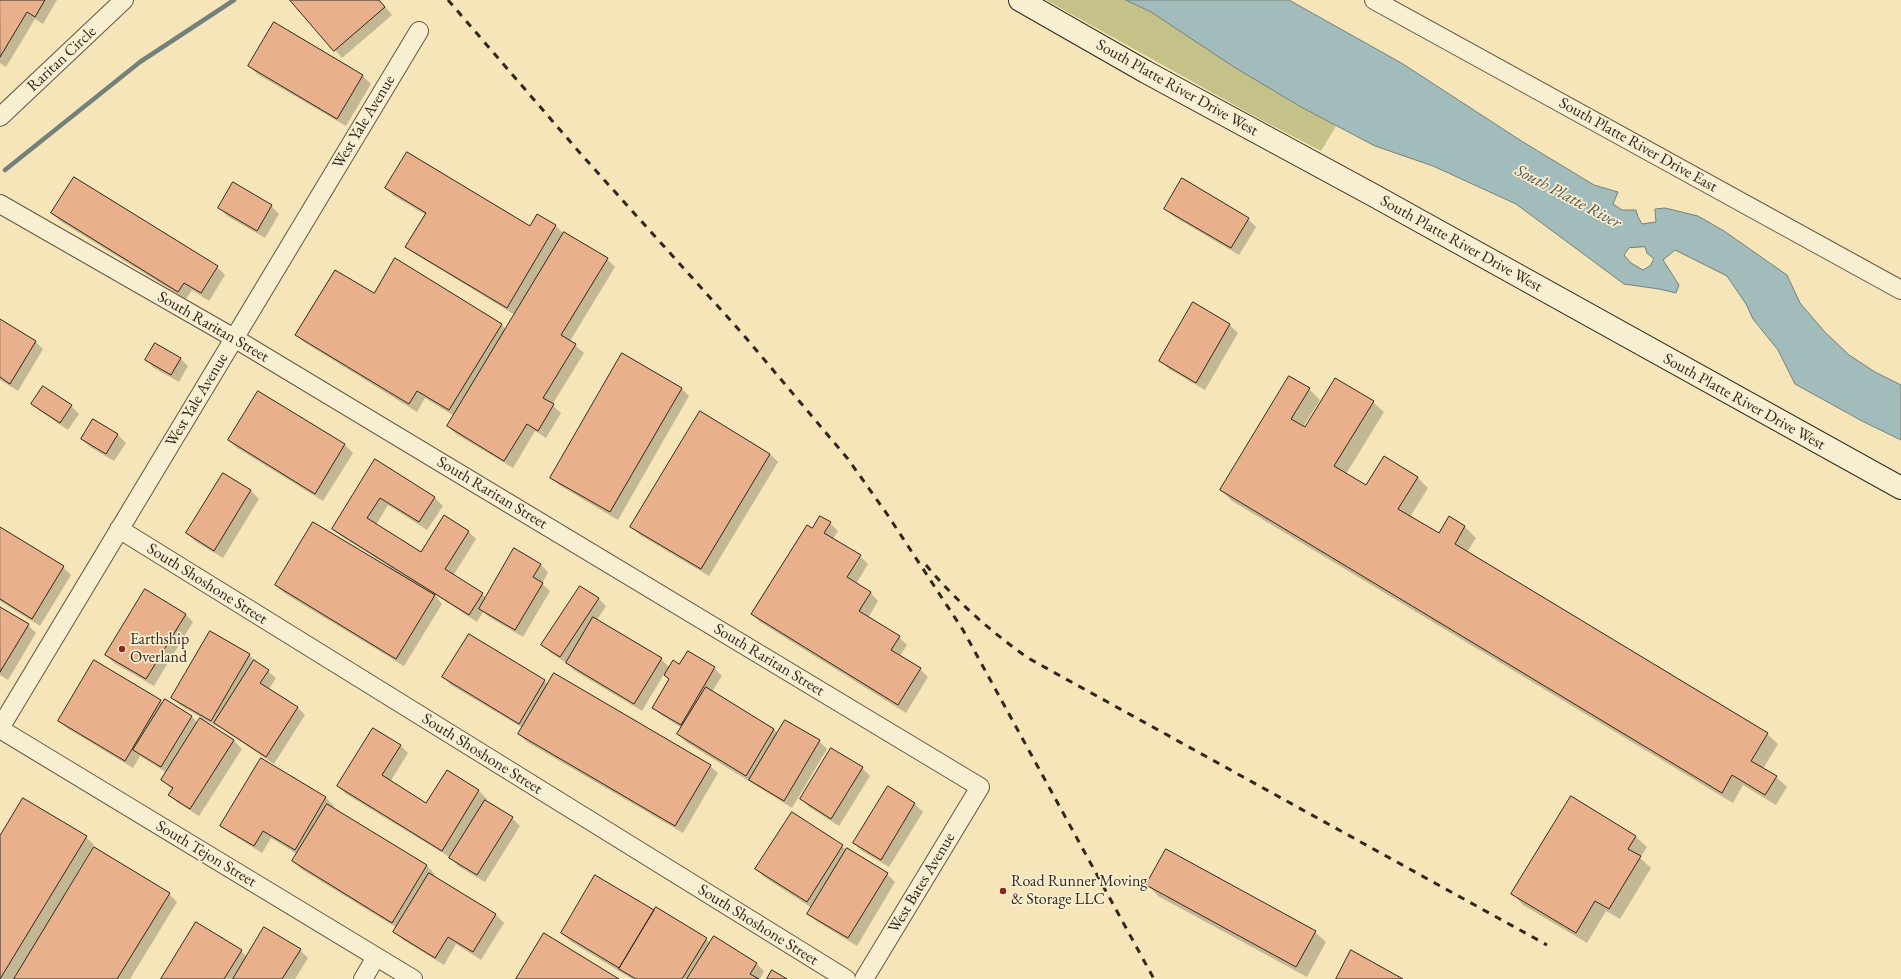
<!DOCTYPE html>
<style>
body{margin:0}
canvas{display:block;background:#f5e5b8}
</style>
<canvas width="1901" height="979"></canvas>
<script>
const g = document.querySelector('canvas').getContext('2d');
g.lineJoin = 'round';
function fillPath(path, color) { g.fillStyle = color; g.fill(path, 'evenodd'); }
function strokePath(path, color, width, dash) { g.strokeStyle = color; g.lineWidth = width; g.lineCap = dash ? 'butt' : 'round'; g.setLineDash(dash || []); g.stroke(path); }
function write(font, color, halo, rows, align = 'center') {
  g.font = font + ' "EB Garamond",serif'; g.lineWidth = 3.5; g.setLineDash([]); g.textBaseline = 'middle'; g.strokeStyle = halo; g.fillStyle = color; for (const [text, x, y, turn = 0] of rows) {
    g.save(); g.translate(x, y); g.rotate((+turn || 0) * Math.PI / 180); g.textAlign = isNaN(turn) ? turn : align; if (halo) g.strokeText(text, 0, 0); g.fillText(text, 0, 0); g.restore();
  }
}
fillPath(new Path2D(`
 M1046,0H1126L1151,12L1234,67L1301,107L1336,126L1321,151L1256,117Z`), '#c4c289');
const water = new Path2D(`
 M1126,0H1289L1403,64L1523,142L1594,185L1618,192L1613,204L1622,210H1636L1638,217L1642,224L1656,222L1655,209L1665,208L1698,216L1724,231L1787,275L1800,303L1824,331L1849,355L1875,372L1901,385V440L1862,421L1795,384L1778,350L1753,319L1746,304L1727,276L1675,250L1663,260L1679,285L1676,293L1659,289L1624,284L1516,204L1433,166L1375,146L1301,107L1234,67L1151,12ZM1645,247L1647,253L1654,259L1650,266L1643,270L1631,263L1624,255L1629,248Z`);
fillPath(water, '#a1bcba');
strokePath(water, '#75807b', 1);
fillPath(new Path2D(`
 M0,0H57L43,24L35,19L6,67L0,63Z
 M291,0H379L392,15L342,58Z
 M274,23L363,76L371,84L346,126L257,74L249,66Z
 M386,188L530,227L537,215L556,226L564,234L607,259L615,267L570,341L584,353L552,405L561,413L546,438L535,431L513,468L456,434L448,426L454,416L425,398L417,412L304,342L296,334L374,295L501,324L506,329L515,315L415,254L407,246L426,215L394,196Z
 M271,206L279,214L265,238L227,216L219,208Z
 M1165,208L1248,219L1256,227L1239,255L1173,216Z
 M52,213L217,267L225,275L209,301L192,290L186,299L60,221Z
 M1194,304L1230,325L1238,333L1205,390L1169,369L1161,361Z
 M0,320L35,341L43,349L18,391L0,380Z
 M180,358L188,366L179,382L154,368L146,360Z
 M681,388L689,396L618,520L559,485L551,477Z
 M1309,389L1320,400L1303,427L1306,429L1373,402L1384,412L1346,474L1367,487L1417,477L1428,488L1410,517L1439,534L1449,518L1465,527L1476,538L1467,552L1767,734L1778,744L1763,769L1776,777L1787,787L1776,805L1743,785L1733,803L1232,501L1221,490Z
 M258,392L345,445L353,453L323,501L237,448L229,440Z
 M32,404L71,406L79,414L68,430L40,411Z
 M93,420L118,435L126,443L114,461L90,447L82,439Z
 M770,454L778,462L709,576L640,535L632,527Z
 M376,461L435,498L443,506L427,530L388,505L376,525L421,553L468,531L476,539L453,576L487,598L540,564L548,572L542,584L550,591L523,637L489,617L483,612L477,622L434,594L442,604L404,666L284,593L276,585L389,569L390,567L341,536L333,529Z
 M223,474L251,491L259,499L223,558L195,541L187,533Z
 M830,523L838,531L833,539L860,556L868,564L856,584L871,593L878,601L868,618L899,637L907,645L900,656L920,669L928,677L906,713L760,622L752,614L813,529Z
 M0,528L63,567L71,575L40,626L0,601Z
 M598,598L606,606L597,620L661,659L670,668L680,666L714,668L722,676L712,692L774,729L778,734L819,741L827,749L792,808L686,742L678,734L682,728L661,715L653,707L670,680L664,674L642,711L575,671L568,664L551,653L543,645Z
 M0,608L28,625L36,633L8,680L0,675Z
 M185,614L193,622L154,686L114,663L106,655Z
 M469,635L548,684L710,766L718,773L683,833L527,742L519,734L523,728L451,685L443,677Z
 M249,655L276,678L269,689L297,707L305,715L274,764L219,727L203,719L202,720L234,741L242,749L199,816L178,803L170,795L173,790L162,780L167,773L140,756L133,768L67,728L59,721L160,701L191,716L198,723L202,718L180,705L172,697Z
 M400,745L408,753L390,782L427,804L447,771L479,791L487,799L486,801L512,818L520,826L485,882L458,866L451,858L346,794L338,786Z
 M261,759L326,798L334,806L333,808L427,866L435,874L433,877L496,915L504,923L481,960L456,944L444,965L403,940L395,932L397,928L301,869L293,861L297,854L271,838L262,853L230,833L222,825Z
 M862,768L870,776L839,826L809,807L801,799Z
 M888,788L915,804L923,812L889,867L862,851L854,843Z
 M1571,798L1636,837L1647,847L1640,858L1651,868L1620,919L1606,911L1587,943L1523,905L1513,894Z
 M792,813L847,850L887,874L895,882L857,946L816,921L809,913L812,908L764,877L756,869Z
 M86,837L94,845L63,897L169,894L177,902L130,979H0V838Z
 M1148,885L1315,932L1326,942L1307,977L1158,896Z
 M653,910L706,939L710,943L757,964L764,971L760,979H632L570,941L562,933Z
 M300,950L308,958L295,979H162L241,951L247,957Z`), '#0003');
strokePath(new Path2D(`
 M5,170L140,62L234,0`), '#75807b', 4.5);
const building = new Path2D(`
 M0,0H45L35,17L27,12L0,57Z
 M290,0H379L385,7L334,51Z
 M274,22L363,75L337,119L248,66Z
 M407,152L530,226L537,214L556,225L507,308L405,247L426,213L385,188Z
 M74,177L218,266L201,293L184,283L178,292L51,213Z
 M1182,178L1249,218L1231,248L1164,209Z
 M233,182L272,205L257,231L218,208Z
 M564,232L608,258L561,335L576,344L543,398L554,404L538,431L527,424L504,461L447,426Z
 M395,258L502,324L449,410L417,391L409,404L295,335L335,270L374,293Z
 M1193,302L1230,324L1196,383L1159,361Z
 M0,319L36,341L10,384L0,377Z
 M155,343L181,358L171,375L145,360Z
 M622,353L682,388L610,512L550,478Z
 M1289,376L1310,388L1291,419L1305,427L1335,378L1374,401L1334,466L1366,485L1384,456L1418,477L1398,509L1439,533L1449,516L1465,526L1455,544L1768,733L1751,761L1777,776L1765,795L1732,775L1722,793L1220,490Z
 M43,386L72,405L60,423L31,404Z
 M258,391L345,444L315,494L228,440Z
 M700,411L770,454L701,569L630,527Z
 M93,419L118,434L106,454L81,439Z
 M375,459L435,497L419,522L380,498L367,518L421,552L444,515L469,531L445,569L483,593L469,615L332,529Z
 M223,473L251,490L214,551L186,533Z
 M820,516L831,522L824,533L861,555L847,577L871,592L859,611L900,636L891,650L921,668L898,705L751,614L807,525L812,528Z
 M313,522L435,595L396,659L275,585Z
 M0,527L64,566L32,619L0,599Z
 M514,548L541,564L533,577L543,583L515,630L479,609Z
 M580,586L599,598L560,657L541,645Z
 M145,589L186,614L146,679L105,655Z
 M0,607L29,624L0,672Z
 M593,617L662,658L634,704L566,663Z
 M210,631L250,654L211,721L171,698Z
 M469,634L545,680L519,724L442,677Z
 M688,651L715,667L681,725L652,708L669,679L664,675L673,660L679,664Z
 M94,660L161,700L125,761L58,721Z
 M254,660L269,670L260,683L298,707L266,757L214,723Z
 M554,673L711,765L675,826L518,734Z
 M706,687L774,729L746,776L677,734Z
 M165,699L192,716L161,767L133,750Z
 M200,718L234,740L190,809L168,795L173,788L161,780Z
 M785,720L820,740L784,801L749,780Z
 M373,728L401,745L382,775L426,803L447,770L479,790L442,851L337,786Z
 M831,748L863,767L831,819L800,799Z
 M261,758L326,797L295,850L263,831L254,846L220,826Z
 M888,786L915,803L881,860L853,843Z
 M1571,796L1636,836L1628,849L1641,856L1609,909L1595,901L1576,933L1511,894Z
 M23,798L87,836L0,979V836Z
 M485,800L513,817L477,875L449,858Z
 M327,804L427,865L392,923L292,861Z
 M792,812L843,845L807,902L755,869Z
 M94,847L170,893L117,979H14Z
 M847,848L888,873L848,938L807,914Z
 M1166,849L1316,931L1296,967L1146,885Z
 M429,873L496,914L473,952L448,937L435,958L393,932Z
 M595,875L654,910L619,968L561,933Z
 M656,907L707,938L682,979H636L619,969Z
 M196,922L242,950L224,979H161Z
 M264,927L301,949L282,979H233Z
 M544,933L619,979H516Z
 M714,936L757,963L750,974L759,979H687Z
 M1351,950L1403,979H1336Z
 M772,970L787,979H767Z`);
fillPath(building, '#e8b18c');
strokePath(building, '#33261d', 1);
const street = new Path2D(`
 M1374,0L1901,290
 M0,117L124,0
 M0,204L234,338L980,787L864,979
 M119,529L846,979
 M0,728L419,31
 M0,729L413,979
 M363,979L376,957`);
const secondary = new Path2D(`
 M1020,0L1146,72L1373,195L1901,488`);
strokePath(street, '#645644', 20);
strokePath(secondary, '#33261d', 24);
strokePath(street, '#f8eed1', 18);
strokePath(secondary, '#f8eed1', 22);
strokePath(new Path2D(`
 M448,0L580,153L741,332L848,459L887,514L963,630L1154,979
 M926,565C956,601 990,631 1028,658L1547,945`), '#33261d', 3, [7, 7]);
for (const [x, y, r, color] of [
 [122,649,4,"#8f2418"],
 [1003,891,4,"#8f2418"]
]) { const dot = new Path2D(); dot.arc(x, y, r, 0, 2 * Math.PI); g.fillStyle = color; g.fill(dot); strokePath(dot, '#f8eed1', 1.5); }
write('16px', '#33261d', '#f8eed1', [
 ["Raritan Circle",62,59,-43],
 ["South Platte River Drive West",1177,88,29],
 ["West Yale Avenue",364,122,-59],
 ["South Platte River Drive East",1638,145,29],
 ["South Platte River Drive West",1461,244,29],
 ["South Raritan Street",213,327,30],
 ["West Yale Avenue",197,400,-59],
 ["South Platte River Drive West",1744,402,29],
 ["South Raritan Street",492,493,31],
 ["South Shoshone Street",207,584,32],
 ["South Raritan Street",769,660,31],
 ["South Shoshone Street",482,754,32],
 ["South Tejon Street",206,854,31],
 ["West Bates Avenue",922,883,-59],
 ["South Shoshone Street",758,925,32]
]);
write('16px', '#33261d', '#f8eed1', [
 ["Earthship",130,640],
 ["Overland",130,658],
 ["Road Runner Moving",1011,882],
 ["& Storage LLC",1011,900]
], 'left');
write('italic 17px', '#54534c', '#f8eed1', [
 ["South Platte River",1568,197,28]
]);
</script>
